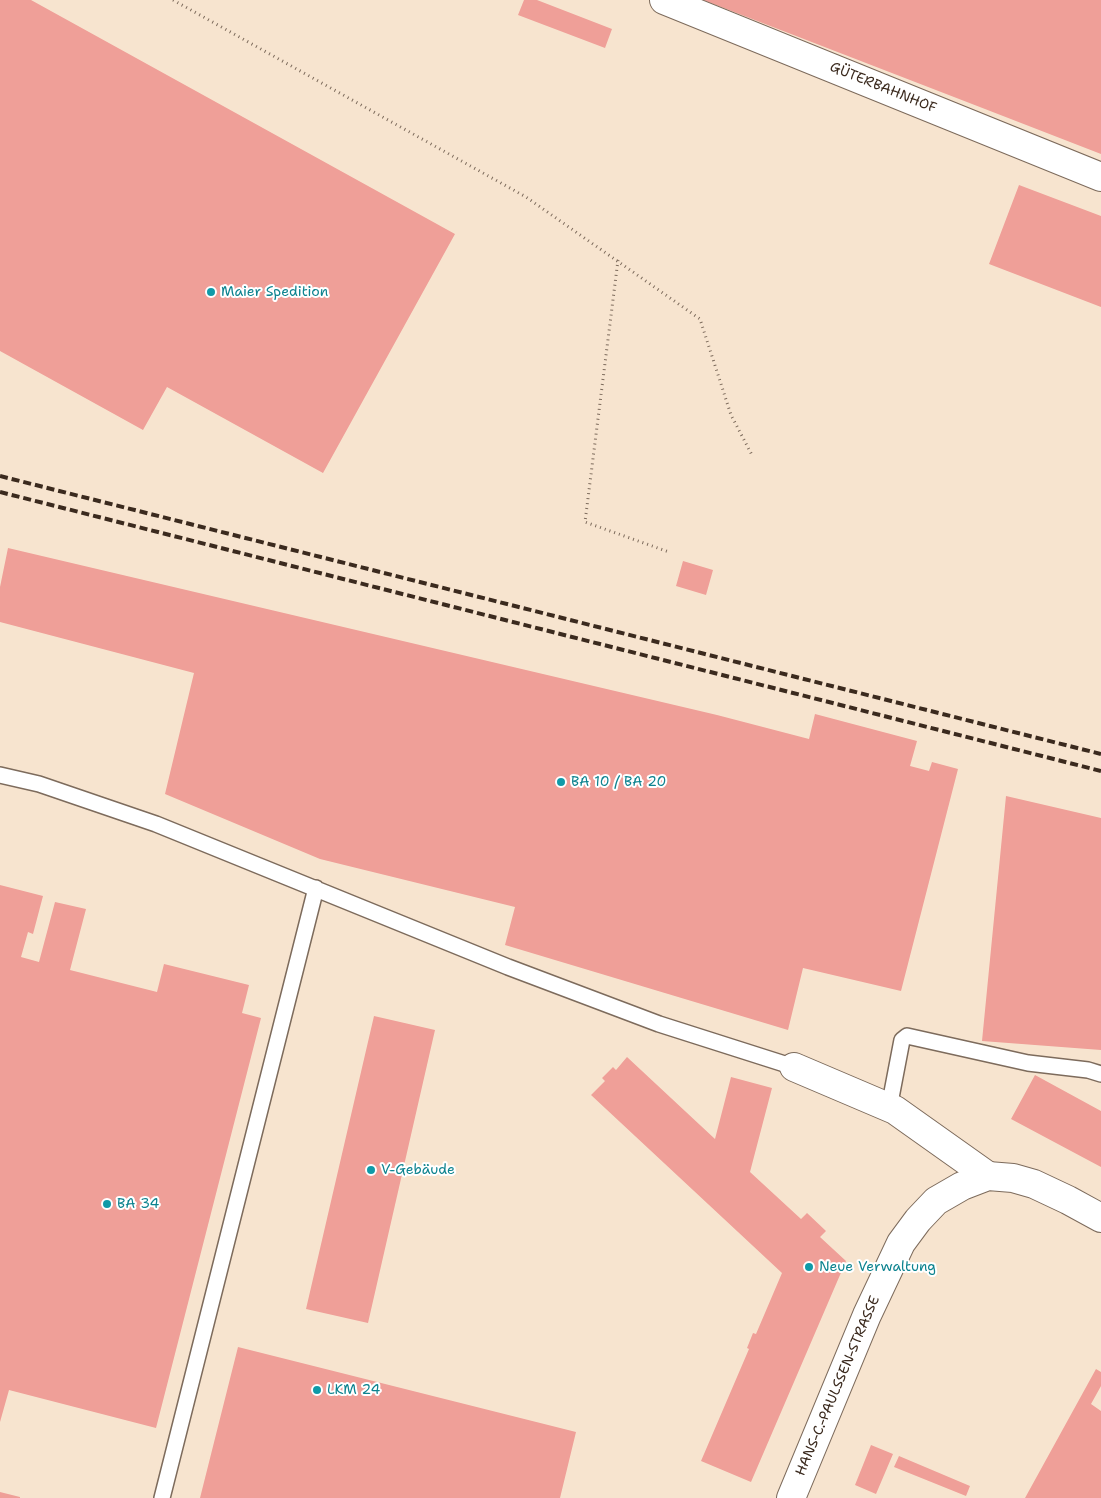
<!DOCTYPE html>
<meta charset="utf-8">
<style>
body{margin:0}
canvas{display:block;background:#f7e4cf}
</style>
<canvas width="1101" height="1498"></canvas>
<script>
const g = document.querySelector('canvas').getContext('2d');
g.lineJoin = 'round';
function fillPath(path, color) { g.fillStyle = color; g.fill(path, 'evenodd'); }
function strokePath(path, color, width, dash) { g.strokeStyle = color; g.lineWidth = width; g.lineCap = dash ? 'butt' : 'round'; g.setLineDash(dash || []); g.stroke(path); }
function write(font, color, halo, rows, align = 'center') {
  g.font = font + ' "Shantell Sans",sans-serif'; g.lineWidth = 4; g.setLineDash([]); g.textBaseline = 'middle'; g.strokeStyle = halo; g.fillStyle = color; for (const [text, x, y, turn = 0] of rows) {
    g.save(); g.translate(x, y); g.rotate((+turn || 0) * Math.PI / 180); g.textAlign = isNaN(turn) ? turn : align; if (halo) g.strokeText(text, 0, 0); g.fillText(text, 0, 0); g.restore();
  }
}
fillPath(new Path2D(`
 M0,0H31L455,234L323,473L167,387L143,430L0,351Z
 M524,0H537L612,29L605,48L518,15Z
 M703,0H1101V154L985,109Z
 M1019,185L1101,216V307L989,264Z
 M8,548L717,715L809,739L815,714L917,741L910,766L929,771L932,762L958,769L901,991L803,968L788,1030L505,945L515,907L320,859L165,794L194,673L0,622V587Z
 M683,561L713,570L706,595L676,586Z
 M1006,796L1101,818V1050L982,1041Z
 M0,885L43,896L33,934L28,932L21,957L39,962L55,902L86,909L70,970L157,992L164,964L249,985L242,1013L261,1018L156,1428L9,1390L0,1422Z
 M374,1016L435,1030L368,1323L306,1309Z
 M627,1057L715,1139L731,1077L772,1088L750,1172L801,1219L807,1213L826,1231L820,1237L846,1261L751,1482L701,1461L749,1349L747,1348L753,1333L756,1334L782,1273L591,1095L605,1081L602,1078L613,1067L616,1070Z
 M1035,1075L1101,1111V1167L1011,1119Z
 M238,1347L576,1432L560,1498H200Z
 M1096,1369L1101,1372V1386L1091,1404L1101,1411V1498H1025Z
 M871,1445L893,1454L876,1494L855,1485Z
 M899,1456L970,1486L966,1496L894,1467Z
 M0,1492L20,1497V1498H0Z`), '#ef9f98');
const service = new Path2D(`
 M0,775L39,784L156,824L508,967L659,1024L794,1067
 M889,1108L902,1040L907,1036L1028,1063L1088,1070L1101,1074
 M162,1498L316,888`);
const minor = new Path2D(`
 M664,0L1101,177
 M794,1067L895,1110L988,1176`);
const tertiary = new Path2D(`
 M791,1498L867,1315L901,1243L918,1220L936,1201L962,1186L988,1176L1013,1178L1034,1184L1068,1200L1101,1218`);
strokePath(service, '#7d6b5c', 18);
strokePath(minor, '#7d6b5c', 30);
strokePath(tertiary, '#7d6b5c', 30);
strokePath(new Path2D(`
 M173,0L526,197L700,319L731,415L753,457
 M618,260L585,522L669,552`), '#7d6b5c', 3, [1, 4]);
strokePath(service, '#fff', 15);
strokePath(minor, '#fff', 28);
strokePath(tertiary, '#fff', 28);
strokePath(new Path2D(`
 M0,476L1101,754
 M0,492L1101,771`), '#3b2a1e', 4, [8, 4]);
for (const [x, y, r, color] of [
 [211,292,5,"#0f9aa8"],
 [561,782,5,"#0f9aa8"],
 [371,1170,5,"#0f9aa8"],
 [107,1204,5,"#0f9aa8"],
 [809,1267,5,"#0f9aa8"],
 [317,1390,5,"#0f9aa8"]
]) { const dot = new Path2D(); dot.arc(x, y, r, 0, 2 * Math.PI); g.fillStyle = color; g.fill(dot); strokePath(dot, '#fff', 2); }
write('14px', '#3b2a1e', '#fff', [
 ["GÜTERBAHNHOF",883,88,22],
 ["HANS-C.-PAULSSEN-STRASSE",838,1386,-67]
]);
write('14px', '#0d838f', '#fff', [
 ["Maier Spedition",221,292],
 ["BA 10 / BA 20",571,782],
 ["V-Gebäude",381,1170],
 ["BA 34",117,1204],
 ["Neue Verwaltung",819,1267],
 ["LKM 24",327,1390]
], 'left');
</script>
